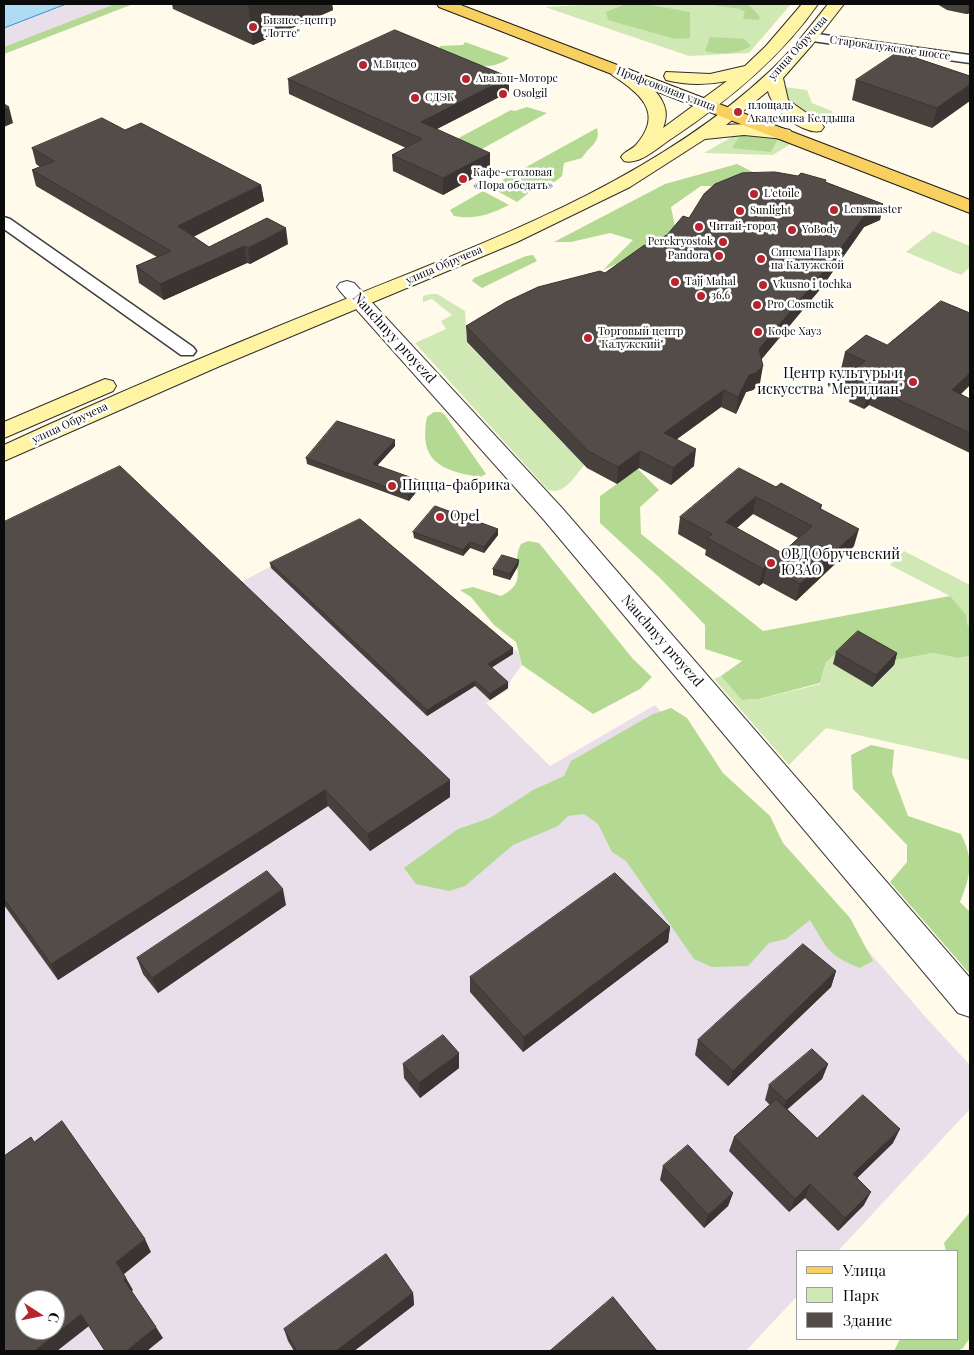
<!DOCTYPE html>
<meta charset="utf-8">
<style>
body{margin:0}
#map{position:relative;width:974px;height:1355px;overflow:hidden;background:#fffae9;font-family:"Playfair Display",serif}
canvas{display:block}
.frame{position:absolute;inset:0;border:5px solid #0b0b0b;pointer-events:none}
.legend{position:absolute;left:796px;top:1250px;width:162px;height:90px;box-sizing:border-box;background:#fff;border:1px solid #9d9d9d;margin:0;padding:6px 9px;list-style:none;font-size:15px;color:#0b0b0b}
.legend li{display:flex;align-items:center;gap:10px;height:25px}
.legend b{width:25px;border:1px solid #9d9d9d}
.north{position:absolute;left:15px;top:1290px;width:50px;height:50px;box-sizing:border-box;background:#fff;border:1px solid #9d9d9d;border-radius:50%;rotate:101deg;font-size:14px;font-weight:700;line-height:20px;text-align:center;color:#0b0b0b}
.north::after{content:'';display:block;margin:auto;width:18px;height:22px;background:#b9252f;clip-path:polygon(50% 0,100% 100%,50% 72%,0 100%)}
</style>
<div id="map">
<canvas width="974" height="1355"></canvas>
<div class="frame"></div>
<ul class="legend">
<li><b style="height:6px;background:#f8d060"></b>Улица</li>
<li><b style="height:14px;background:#d0e8b4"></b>Парк</li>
<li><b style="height:14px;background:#534c48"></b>Здание</li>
</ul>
<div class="north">С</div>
</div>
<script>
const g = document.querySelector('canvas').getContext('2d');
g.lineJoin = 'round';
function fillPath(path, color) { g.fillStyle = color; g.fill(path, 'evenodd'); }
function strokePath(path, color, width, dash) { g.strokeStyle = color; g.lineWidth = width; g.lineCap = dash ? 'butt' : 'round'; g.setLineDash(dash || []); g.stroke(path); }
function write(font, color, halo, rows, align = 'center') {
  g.font = font + ' "Playfair Display",serif'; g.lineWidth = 5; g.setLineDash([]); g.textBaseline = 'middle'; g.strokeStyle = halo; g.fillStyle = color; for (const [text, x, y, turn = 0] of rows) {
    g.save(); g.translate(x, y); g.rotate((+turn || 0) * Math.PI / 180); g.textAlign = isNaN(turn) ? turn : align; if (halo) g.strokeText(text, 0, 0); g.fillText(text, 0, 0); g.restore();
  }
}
fillPath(new Path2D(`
 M4,4H132L4,54Z
 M360,519L518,652L522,665L511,680L508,690L486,703L550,766L655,705L929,1021L970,1065V1109L838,1251H798V1295L746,1351H4V542L232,587ZM25,1300H55V1330H25Z`), '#e9dfea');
fillPath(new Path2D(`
 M601,4H791L749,53L689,56L545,7Z
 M784,87L807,90L812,103L832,111L833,118L827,123L800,111L784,98Z
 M762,133L792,143L773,155L704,153L737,134Z
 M933,231L970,246V267L961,275L906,252Z
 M431,294H437L465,311L467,343L584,465C575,476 564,496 548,490L415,343L446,329L441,321L452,315L432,299L423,302V296Z
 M904,551L970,585V626H967L950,596L890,565Z
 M853,640L896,660L933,653L957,658L970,656V760L826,728L789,765L714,679L721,676L743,700L760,699L820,684L826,662Z`), '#d0e8b4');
fillPath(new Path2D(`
 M115,4H133L4,54V47Z
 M626,4H645L690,12V38L675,39L608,20L606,12Z
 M707,4H748L760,17L758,20L743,19L745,12L740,9Z
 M710,37L744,39L751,46C739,54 719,55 705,51Z
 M465,42L509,58C485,76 462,59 439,49L440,46L463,45Z
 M527,107L547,113L480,150L453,141L511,110L515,111Z
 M597,128C601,143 589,146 582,158L564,163L562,176L556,181L531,191L517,202L490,187Z
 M740,136L777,140L771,152L732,148Z
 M737,164L755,173L758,181L724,186H701L671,207L675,227C654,249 630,258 603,270L633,240L610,233L571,242H554L665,184Z
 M483,191L509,205C490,214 476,220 454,216L450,210Z
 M533,255L537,261L482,288L472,281L474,278L526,256Z
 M434,412H441L445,415L486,474L480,477C441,471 418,461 427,417Z
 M638,469L659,490L640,507L641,534L763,631L950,596L966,615L967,625L970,626V656L957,658L933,653L896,660L853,640L826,662L820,683L759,699L742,700L721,676L742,661L705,649V625L661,579L600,523V496Z
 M528,541L539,543L633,659L652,677L640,689L593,714L522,665L516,642L494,625L471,597L460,590L473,587L501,596C531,581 509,567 521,544Z
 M671,708L687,718L723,773L770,816L783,843L850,918L873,961L860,968C827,955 827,948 810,920L786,939L769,943L748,966L712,967L694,959L626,861L612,852L598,824L584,814L568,816L558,826L513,845L465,886L449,891L416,884L404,868L458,829L490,818L533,790L564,776L571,761L653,714Z
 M871,745L894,750L892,773L908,816L961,834C974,860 971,875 960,902L970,912V974L890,882L907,862V845L853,789L851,755Z
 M970,1212V1338L963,1348L957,1351H894L900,1339H958V1251H946L944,1243Z`), '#b4d993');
const water = new Path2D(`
 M4,4H66L4,28Z`);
fillPath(water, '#afdcf5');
strokePath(water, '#3693cc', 1);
const minor = new Path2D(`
 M810,33L970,55V63L805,40L803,37Z
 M4,217L10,219L193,347L196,351L193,355H181L4,229Z`);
const tertiary = new Path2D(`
 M347,281L354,283L562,508L970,978V1017L958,1013L544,520L340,291L337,287L340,283Z`);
const secondary = new Path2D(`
 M802,4H818C779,60 724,104 668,141C655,150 639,165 624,161L621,157C625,151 631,150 636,145C665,112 639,93 612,75L610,71L612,67C630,63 658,89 664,105C667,113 666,121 663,128L727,81C707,85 686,85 666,80L664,76L666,72L710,74L745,66L766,46Z
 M828,4H844L812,45L783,78L788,100L821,123L824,127L821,131C802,135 772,109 768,91L726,125C747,123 769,125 790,130L793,134L790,138L784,139L744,135L705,139L630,187L517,242L220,366L4,461V445C112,395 221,349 331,305C483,243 648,185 769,72C791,52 810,27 828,4Z
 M105,379L113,381L116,386L113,391L4,438V422Z`);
const primary = new Path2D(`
 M437,4H458L970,200V213L439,7Z`);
strokePath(minor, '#3e3e3e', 3);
strokePath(tertiary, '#3e3e3e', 2);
strokePath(secondary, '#2d2d2d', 2);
strokePath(primary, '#1c1c1c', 2);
fillPath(minor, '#fff');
fillPath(tertiary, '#fff');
fillPath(secondary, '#fff3a4');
fillPath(primary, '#f8d060');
fillPath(new Path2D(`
 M172,4H332L333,10L253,45L173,9Z
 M937,4H970V13L966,14L947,10Z
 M970,76L932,128L852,100L856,80Z
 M288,79L509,92L437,129L490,169L443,195L393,171L392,155L406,148L289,94Z
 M125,130L261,185L264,201L193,237L209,247L288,244L250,264L247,263L164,300L139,283L136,266L157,257L36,186L32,170L40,167L36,164L32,148Z
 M826,182L883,204L880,220L864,227L822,287L761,359L760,383L753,390L746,392L736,414L721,407L677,439L694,466L671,485L639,468L617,484L587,468L467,342L466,326L605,273L667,235L689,218Z
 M970,313V385L961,394L970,399V453L869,405L864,409L849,402L850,397L843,393L846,376L850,373L841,369L845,352L887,345Z
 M395,446L377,466L421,486L409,501L307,464L306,458Z
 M776,487L822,505L821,509L854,546L796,601L763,583L759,586L705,555L706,550L678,534L680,517ZM753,514L798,538L782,553L737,528Z
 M4,522L450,797L370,851L328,806L58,980L4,905Z
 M498,529V535L484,553L470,548L463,556L414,538L413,532Z
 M519,560L518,566L510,580L493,575V569Z
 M270,563L513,648V654L491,667L508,688L490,700L475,686L427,716L271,568Z
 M836,652L897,653L894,665L872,687L833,664Z
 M286,905L158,993L143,974L137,958Z
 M670,927L668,942L523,1052L470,992V977Z
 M836,971L831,987L728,1086L695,1055L698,1040Z
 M403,1064L459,1068L420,1098L404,1078Z
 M828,1064L822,1079L787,1109L817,1138L893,1143L857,1178L864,1205L838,1231L805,1198L789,1212L729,1151L734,1137L770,1105L765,1100L769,1085Z
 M663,1166L733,1193L728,1206L704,1228L660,1180Z
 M413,1293L414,1305L354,1351H294L288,1341L284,1329Z`), '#47413e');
fillPath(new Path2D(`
 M248,4H332L333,10L253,45Z
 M969,4H970V13L966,14Z
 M509,77V92L421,137V122Z
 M970,84V101L932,128L937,108Z
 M9,107L13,123L4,127V109Z
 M490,153V169L443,195V178Z
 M261,185L264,201L181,243L178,226Z
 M883,204L880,220L864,227L822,287L756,366L759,349L868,211Z
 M286,228L288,244L250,264L248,248Z
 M244,246L247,263L164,300L160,284Z
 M763,366L760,383L753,390L746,392L736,414L738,397L749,375Z
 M970,373V385L947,407L952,390Z
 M873,388L869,405L864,409L868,392Z
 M724,390L721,407L662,450L664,433Z
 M395,440V446L373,470V464Z
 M696,449L694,466L671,485L673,468Z
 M640,451L639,468L617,484L618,467Z
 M421,481V486L409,501L408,495Z
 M756,497L753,514L723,539L726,522Z
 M498,529V535L484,553V547Z
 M859,529L854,546L796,601L800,584Z
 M470,542V548L463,556V550Z
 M519,560L518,566L510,580V574Z
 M767,565L763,583L759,586L763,569Z
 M513,648V654L488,670V664Z
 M897,653L894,665L872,687L876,675Z
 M475,681V686L427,716V710Z
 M508,682V688L490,700V694Z
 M450,780V797L370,851L368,834Z
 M325,790L328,806L58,980L51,964Z
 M283,889L286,905L158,993L152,978Z
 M670,927L668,942L523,1052L524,1037Z
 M836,971L831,987L728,1086L733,1071Z
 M459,1053V1068L420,1098L419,1083Z
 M828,1064L822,1079L781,1115L786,1101Z
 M900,1129L893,1143L847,1188L853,1174Z
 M810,1184L805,1198L789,1212L795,1199Z
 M871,1192L864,1205L838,1231L845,1218Z
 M733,1193L728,1206L704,1228L708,1215Z
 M145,1239L151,1252L123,1275L116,1262Z
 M126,1278L133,1290L131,1292L124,1280Z
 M413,1293L414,1305L354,1351H336Z
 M81,1314L89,1326L57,1351H34Z
 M156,1327L163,1338L147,1351H126Z`), '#3a3532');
const building = new Path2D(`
 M395,30L509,77L421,122L490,153L443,178L392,155L422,139L288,79Z
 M898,52L970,76V84L937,108L856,80Z
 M4,104L9,107L4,109Z
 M102,118L125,130L141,123L261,185L178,226L209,247L267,218L286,228L248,248L244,246L160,284L136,266L171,251L32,170L54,161L32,148Z
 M775,172L798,176L801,173L826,180L825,182L883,204L868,211L825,270L759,349L763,366L756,373L749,375L738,397L724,390L664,433L696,449L673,468L640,451L618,467L588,451L466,326L506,302L538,287L600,271L605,273L643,246L667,235L683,216L689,218L704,194L715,184L742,173Z
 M941,301L970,313V373L952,390L970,399V433L873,388L868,392L853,385L857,381L846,376L865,361L845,352L866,335L887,345Z
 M337,421L395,440L373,464L421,481L408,495L306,458Z
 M120,466L450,780L368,834L325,790L51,964L4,899V522Z
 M739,468L776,487L781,483L822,505L819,508L859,529L800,584L767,565L763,569L707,538L712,534L680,517ZM756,497L812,526L782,553L726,522Z
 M435,506L498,529L484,547L470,542L463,550L413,532Z
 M360,519L513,648L488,664L508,682L490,694L475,681L427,710L270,563Z
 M502,555L519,560L510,574L493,569Z
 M858,631L897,653L876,675L836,652Z
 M267,871L283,889L152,978L137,958Z
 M615,873L670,927L524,1037L470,977Z
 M803,944L836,971L733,1071L698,1040Z
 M443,1035L459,1053L419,1083L403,1064Z
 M812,1049L828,1064L786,1101L769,1085Z
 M863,1095L900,1129L853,1174L871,1192L845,1218L810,1184L795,1199L734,1137L776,1099L817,1138Z
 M62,1121L145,1239L116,1262L126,1278L124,1280L156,1327L126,1351H105L81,1314L34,1351H4V1156L31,1137L34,1142ZM25,1300H55V1330H25Z
 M688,1145L733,1193L708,1215L663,1166Z
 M386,1254L413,1293L336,1351H297L284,1329Z
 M613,1297L657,1351H550Z`);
fillPath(building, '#534c48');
strokePath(building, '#3a3532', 1);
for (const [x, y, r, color] of [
 [253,27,5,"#b9252f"],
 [363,65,5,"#b9252f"],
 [466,79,5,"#b9252f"],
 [503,94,5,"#b9252f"],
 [415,98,5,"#b9252f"],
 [738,112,5,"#b9252f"],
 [463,179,5,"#b9252f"],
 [754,194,5,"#b9252f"],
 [834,210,5,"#b9252f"],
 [740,211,5,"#b9252f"],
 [699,227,5,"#b9252f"],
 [792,230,5,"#b9252f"],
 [723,242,5,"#b9252f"],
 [719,256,5,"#b9252f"],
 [761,259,5,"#b9252f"],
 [675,282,5,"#b9252f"],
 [763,285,5,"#b9252f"],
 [701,296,5,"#b9252f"],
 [757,305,5,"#b9252f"],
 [758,332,5,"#b9252f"],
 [588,338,5,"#b9252f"],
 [913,382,5,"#b9252f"],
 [392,486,5,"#b9252f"],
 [440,517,5,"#b9252f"],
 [771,563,5,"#b9252f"]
]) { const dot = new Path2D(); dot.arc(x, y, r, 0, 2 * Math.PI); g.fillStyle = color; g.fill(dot); strokePath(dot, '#fff', 2); }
write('11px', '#0b0b0b', '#fff', [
 ["Бизнес-центр",263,21],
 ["\"Лотте\"",263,34],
 ["М.Видео",373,65],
 ["Авалон-Моторс",476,79],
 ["Osolgil",513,94],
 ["СДЭК",425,98],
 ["площадь",748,106],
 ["Академика Келдыша",748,119],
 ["Кафе-столовая",473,173],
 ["«Пора обедать»",473,186],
 ["L'etoile",764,194],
 ["Lensmaster",844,210],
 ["Sunlight",750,211],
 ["Читай-город",709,227],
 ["YoBody",802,230],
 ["Perekryostok",713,242,"right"],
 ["Синема Парк",771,253],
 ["на Калужской",771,266],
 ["Pandora",709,256,"right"],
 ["Tajj Mahal",685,282],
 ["Vkusno i tochka",773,285],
 ["36.6",711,296],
 ["Pro Cosmetik",767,305],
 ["Торговый центр",598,332],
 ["\"Калужский\"",598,345],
 ["Кофе Хауз",768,332]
], 'left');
write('11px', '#0b0b0b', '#fff', [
 ["улица Обручева",798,48,-48],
 ["Старокалужское шоссе",890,48,8],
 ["Профсоюзная улица",666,89,21],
 ["улица Обручева",444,265,-23],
 ["улица Обручева",70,423,-25]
]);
write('14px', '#0b0b0b', '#fff', [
 ["Nauchnyy proyezd",394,338,48],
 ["Nauchnyy proyezd",662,641,49]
]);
write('14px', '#0b0b0b', '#fff', [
 ["Центр культуры и",903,374,"right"],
 ["искусства \"Меридиан\"",903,390,"right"],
 ["Пицца-фабрика",402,486],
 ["Opel",450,517],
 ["ОВД Обручевский",781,555],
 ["ЮЗАО",781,571]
], 'left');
</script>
